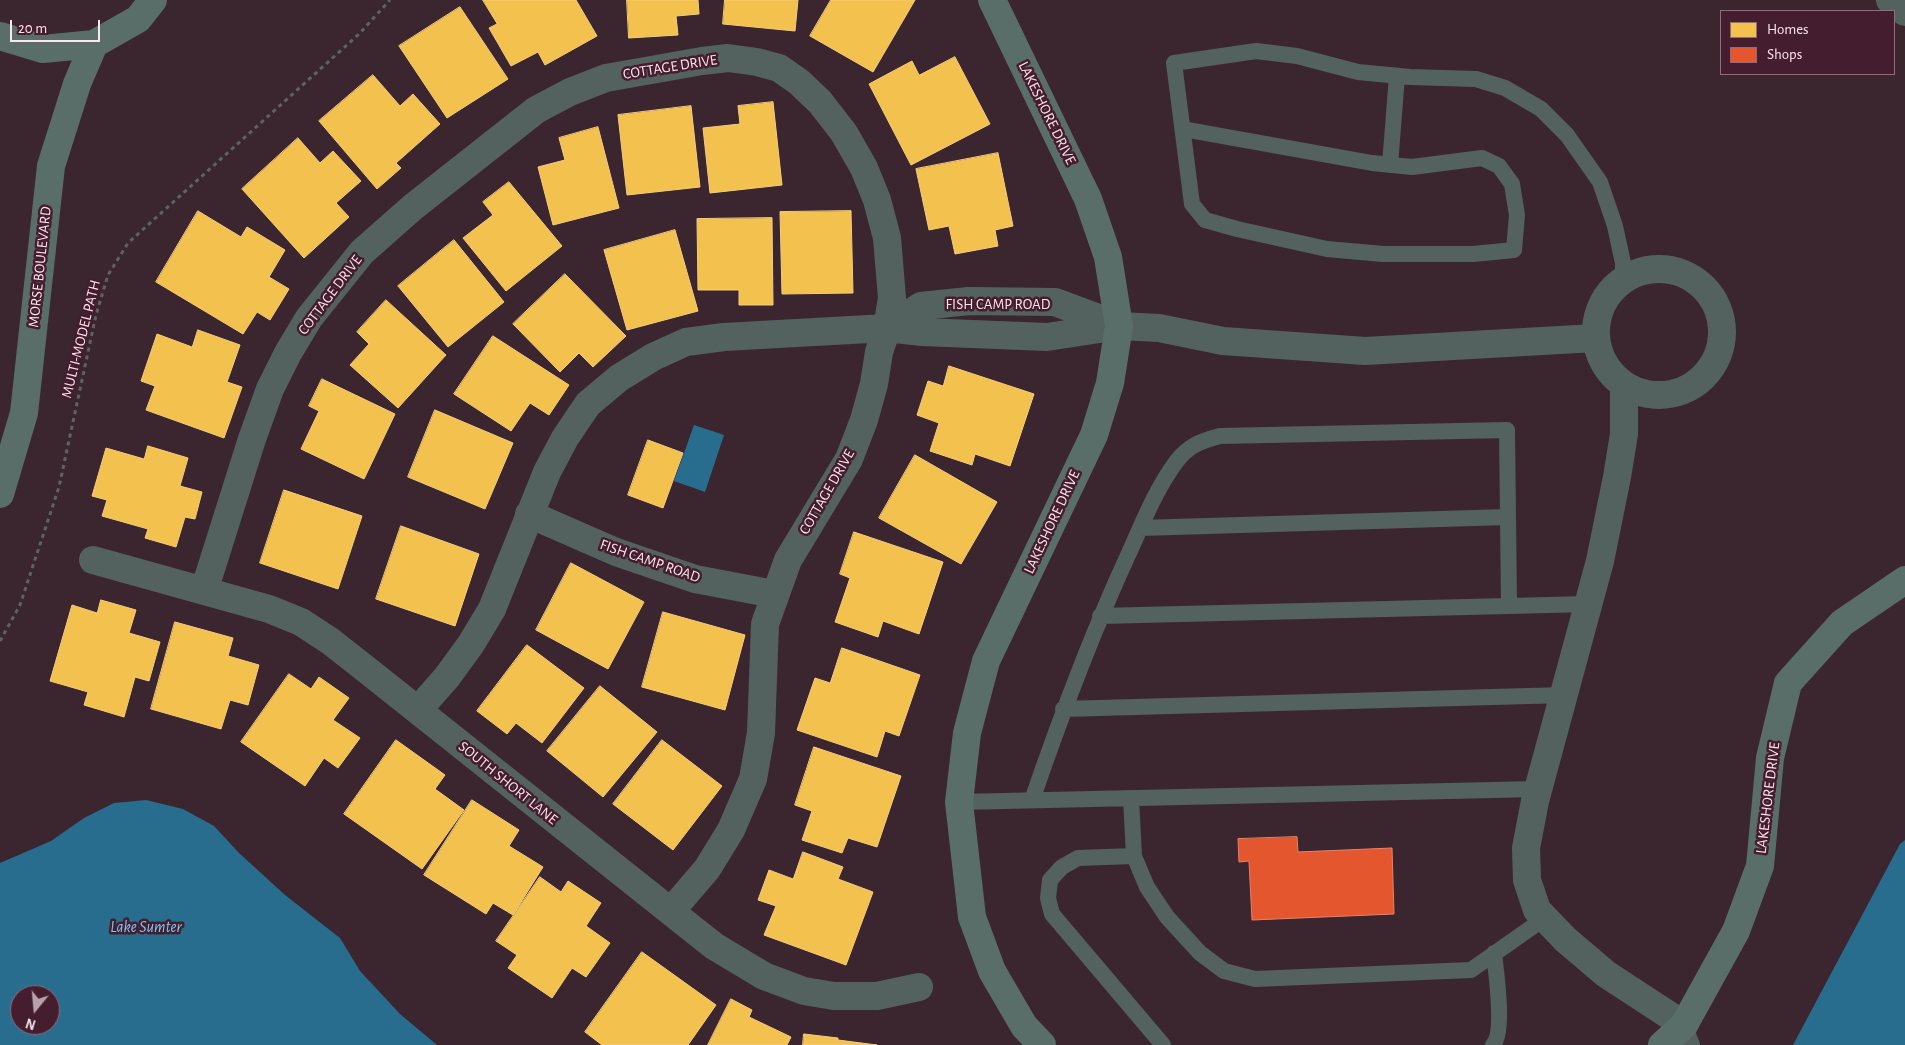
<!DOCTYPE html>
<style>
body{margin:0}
#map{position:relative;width:1905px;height:1045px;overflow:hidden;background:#3b2630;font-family:"Alegreya Sans",sans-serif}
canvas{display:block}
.legend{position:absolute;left:1720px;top:10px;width:175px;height:65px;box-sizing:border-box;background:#441d2f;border:1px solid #8f6d7b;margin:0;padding:6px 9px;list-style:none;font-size:15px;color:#ffe4ee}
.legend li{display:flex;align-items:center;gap:10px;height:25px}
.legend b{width:25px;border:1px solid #8f6d7b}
.north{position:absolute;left:10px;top:985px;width:50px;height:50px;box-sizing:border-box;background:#441d2f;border:1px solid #8f6d7b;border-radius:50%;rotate:197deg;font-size:14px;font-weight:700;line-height:20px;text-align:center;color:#ffe4ee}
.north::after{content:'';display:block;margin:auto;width:18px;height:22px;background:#baa2ac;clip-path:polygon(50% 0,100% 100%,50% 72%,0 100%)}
.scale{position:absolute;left:10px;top:20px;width:90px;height:22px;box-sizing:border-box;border:2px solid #ffe4ee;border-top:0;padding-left:6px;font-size:15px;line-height:18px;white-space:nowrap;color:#ffe4ee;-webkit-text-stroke:4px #441d2f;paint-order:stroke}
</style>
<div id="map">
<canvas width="1905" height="1045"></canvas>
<ul class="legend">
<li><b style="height:14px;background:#f2c14e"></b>Homes</li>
<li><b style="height:14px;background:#e4572e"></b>Shops</li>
</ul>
<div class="north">N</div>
<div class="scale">20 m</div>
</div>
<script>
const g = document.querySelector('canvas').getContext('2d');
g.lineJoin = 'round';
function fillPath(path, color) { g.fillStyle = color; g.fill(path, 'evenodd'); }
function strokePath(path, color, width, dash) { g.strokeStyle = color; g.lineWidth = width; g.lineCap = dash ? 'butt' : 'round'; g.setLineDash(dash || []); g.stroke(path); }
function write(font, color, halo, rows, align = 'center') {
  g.font = font + ' "Alegreya Sans",sans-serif'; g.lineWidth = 5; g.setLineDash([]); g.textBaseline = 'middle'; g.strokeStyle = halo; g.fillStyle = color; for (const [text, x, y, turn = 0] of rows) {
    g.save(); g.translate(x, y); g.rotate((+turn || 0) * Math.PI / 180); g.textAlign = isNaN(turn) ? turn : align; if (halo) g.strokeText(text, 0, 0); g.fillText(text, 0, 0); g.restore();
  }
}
fillPath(new Path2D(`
 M694,425L724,435L705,492L674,481Z
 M146,800L183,809L214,826L239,853L285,895L340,938L360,971L400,1014L437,1045H0V863L51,841L84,818L114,803ZM20,995H50V1025H20Z
 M1905,840V1045H1793L1900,844Z`), '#286d8e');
const homes = new Path2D(`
 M483,0H576L597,36L545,65L538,52L511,66L489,28L497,24Z
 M627,0H698L699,14L676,16L678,35L629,38Z
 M725,0H798L795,31L723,24Z
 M831,0H915L873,72L810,36Z
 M460,7L508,79L447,118L399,46Z
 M955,57L990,124L911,165L869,84L912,61L919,75Z
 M373,75L400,106L413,94L440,124L396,163L401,168L377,189L319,121Z
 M773,102L782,185L710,193L703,128L740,124L738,106Z
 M691,106L700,187L627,195L618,115Z
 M598,127L619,208L553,225L538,167L565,160L559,138Z
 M298,138L320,163L333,151L361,181L336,203L349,217L304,258L242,189Z
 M998,153L1013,226L995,230L998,246L955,254L949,226L929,230L916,169Z
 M509,182L562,246L506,291L463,238L493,215L483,202Z
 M198,211L241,237L247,227L285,250L269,277L289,289L270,320L257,312L243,334L156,282Z
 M851,211L853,293L782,294L780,212Z
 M772,218L773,305H739V290H698L697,219Z
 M675,230L698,311L627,330L604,250Z
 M454,240L504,302L448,347L398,286Z
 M565,274L626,336L593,367L579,353L560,372L513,324Z
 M386,300L446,355L398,408L350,365L369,344L357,332Z
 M198,330L240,345L227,382L242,387L224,438L146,410L155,386L141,381L157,334L192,347Z
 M493,336L569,385L549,415L530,403L511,431L454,394Z
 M949,366L1034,394L1010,466L975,454L972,465L930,451L939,423L917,415L928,381L943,386Z
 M322,379L395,414L364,479L301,449L319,411L309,406Z
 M435,410L513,443L485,509L408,477Z
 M648,440L683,453L663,508L628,495Z
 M148,446L188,458L180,486L202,492L195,519L185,517L176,547L145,538L148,529L102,516L107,500L92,496L106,448L144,459Z
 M915,455L997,502L961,564L879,518Z
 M284,490L362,516L338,589L260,563Z
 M401,526L479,554L455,626L376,599Z
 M854,532L943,562L919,634L883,621L878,637L835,622L850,578L840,574Z
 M571,563L644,602L608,669L536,630Z
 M101,600L136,610L129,633L160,642L149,681L135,677L124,717L84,705L88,692L50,681L72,605L97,613Z
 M663,612L745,635L725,710L642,687Z
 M175,622L233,638L228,656L259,665L248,705L230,700L221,729L151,709Z
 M527,645L584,688L542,743L516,723L507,734L477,711Z
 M842,648L920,675L899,736L885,731L877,757L797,730L815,678L830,683Z
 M289,674L311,689L319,677L349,698L333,720L360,738L338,768L324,758L305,786L241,742Z
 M600,686L657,732L603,797L547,751Z
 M396,740L445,775L435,789L464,810L422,869L344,814Z
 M662,740L722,786L673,850L613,804Z
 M814,747L901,776L877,847L848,838L842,853L802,840L812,811L795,805Z
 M472,800L519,830L509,846L543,867L513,915L493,903L486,914L424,875Z
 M803,852L843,867L838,879L873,892L846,965L764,935L776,906L758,900L769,870L793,879Z
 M540,877L561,892L568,881L601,903L586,926L610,943L586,977L572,968L552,998L508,968L517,955L496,941Z
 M642,952L716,1005L688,1045H602L585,1032Z
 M731,999L752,1010L749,1017L791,1037L787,1045H708Z
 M804,1034L838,1038V1040L877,1045H803Z`);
fillPath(homes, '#f2c14e');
strokePath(homes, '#f6cc7e', 1);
const shops = new Path2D(`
 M1297,837L1298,852L1392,848L1394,914L1252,920L1249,861L1239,862L1238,839Z`);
fillPath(shops, '#e4572e');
strokePath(shops, '#ec8168', 1);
strokePath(new Path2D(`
 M0,641L20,605L59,487L96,315L108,275L128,243L359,34L390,0`), '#5f6262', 3, [4, 4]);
strokePath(new Path2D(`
 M1183,129L1372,163L1412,167L1482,158L1499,166L1512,184L1517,215L1514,250L1473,254H1383L1327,249L1237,229L1205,220L1192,204L1174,63L1256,51L1297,56L1358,72L1410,77L1476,79L1505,88L1541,109L1567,135L1600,182L1615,226L1623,263V279
 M1390,165L1397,76
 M1140,528L1508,517
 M1100,616L1589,604
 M1063,709L1565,695
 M1131,798L1134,856L1147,887L1167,917L1200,953L1224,971L1255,979L1471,970L1545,918
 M1032,800C1061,716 1092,633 1129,553C1143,522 1156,489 1176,462C1189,445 1201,441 1220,436L1507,430L1509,605
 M959,802L1538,789
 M1134,856L1078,858L1062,867L1050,880L1048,898L1052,914L1163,1045
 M1684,1025L1692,1045
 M1493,1045C1505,1032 1496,972 1494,953`), '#54625f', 16);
strokePath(new Path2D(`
 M1890,0L1905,12
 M1596 332a63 63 0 1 1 126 0a63 63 0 1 1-126 0Z
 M887,328L921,306L969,301L1055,302L1117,325
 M1624,386V434L1617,477L1600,561L1535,801L1526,848L1527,880L1537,910L1566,940L1606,974L1684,1025
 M529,514L616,552L695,579L774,594
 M93,560L269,609L301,622L330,641L367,670L714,946L764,976L804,991L834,996H877L919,987
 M204,591L252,439L270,389L288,353L309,318L362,252L413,207L536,110L570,92L606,78L702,61L728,58L757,62L779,68L799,82L820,102L844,133L864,168L877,200L887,238L892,298L887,328L879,352L874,384L864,420L849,459L788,560L765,624L761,733L753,779L731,830L707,869L671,911
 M418,710L447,677L471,644L492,609L547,472L565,438L588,404L619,378L653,357L686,342L724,337L887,328L922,332L1047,337L1119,326L1159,328L1223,341L1365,351L1595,338`), '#54625f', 28);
strokePath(new Path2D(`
 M992,0L1088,199L1108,257L1119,326L1110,383L1094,435L986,661L967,733L959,802L972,917L992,971L1024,1026L1042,1045
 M0,36L43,49L94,44L138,19L153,0
 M0,494L24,413L51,166L77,84L94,44
 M1662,1045L1684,1025L1736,931L1760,866L1770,758L1788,683L1842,623L1905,580`), '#5a6e69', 28);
write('15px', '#ffe4ee', '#441d2f', [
 ["COTTAGE DRIVE",670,67,-9],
 ["LAKESHORE DRIVE",1047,113,64],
 ["MORSE BOULEVARD",40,267,-84],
 ["COTTAGE DRIVE",330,295,-53],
 ["FISH CAMP ROAD",998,304],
 ["MULTI-MODEL PATH",81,339,-76],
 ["COTTAGE DRIVE",827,492,-60],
 ["LAKESHORE DRIVE",1052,522,-65],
 ["FISH CAMP ROAD",650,561,19],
 ["SOUTH SHORT LANE",508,783,39],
 ["LAKESHORE DRIVE",1768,798,-83]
]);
write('italic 16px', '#7bcbf4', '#441d2f', [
 ["Lake Sumter",146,927]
]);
</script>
